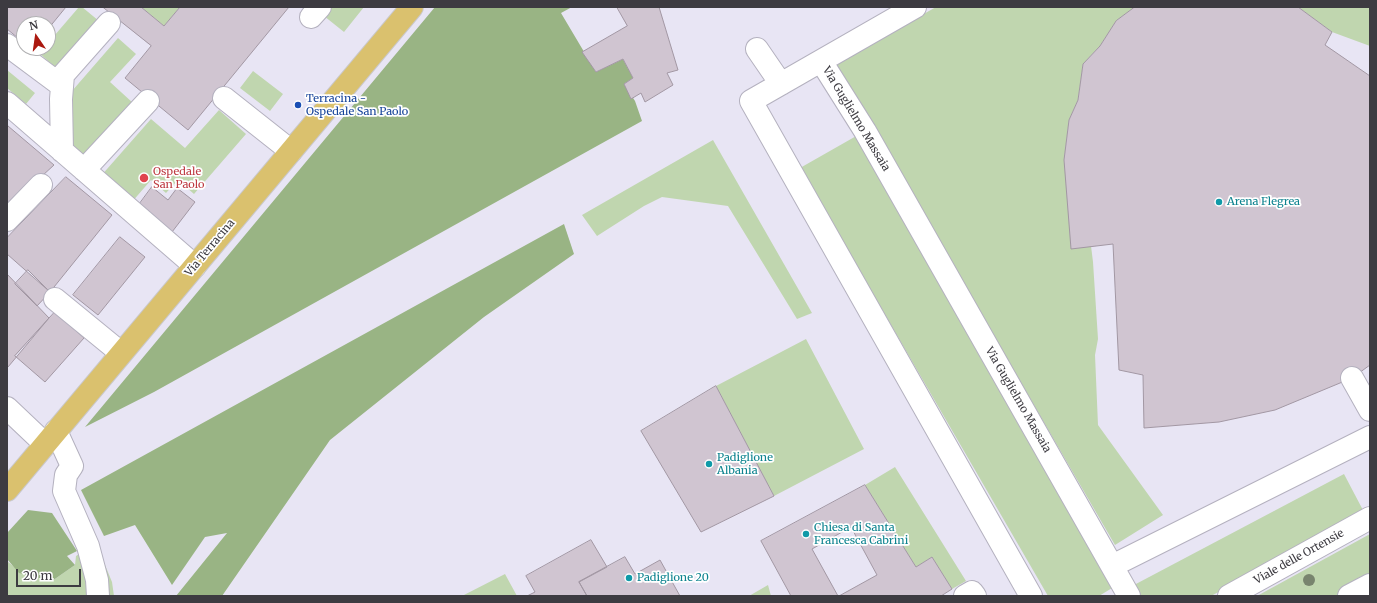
<!DOCTYPE html>
<style>
body{margin:0}
#map{position:relative;width:1377px;height:603px;overflow:hidden;background:#e8e5f4;font-family:Merriweather,serif}
canvas{display:block}
.frame{position:absolute;inset:0;border:8px solid #3d3b41;pointer-events:none}
.north{position:absolute;left:16px;top:16px;width:40px;height:40px;box-sizing:border-box;background:#fff;border:1px solid #b1b1b3;border-radius:50%;rotate:347deg;font-size:11px;font-weight:700;line-height:16px;text-align:center;color:#3d3b41}
.north::after{content:'';display:block;margin:auto;width:14px;height:18px;background:#ab1910;clip-path:polygon(50% 0,100% 100%,50% 72%,0 100%)}
.scale{position:absolute;left:16px;top:569px;width:65px;height:18px;box-sizing:border-box;border:2px solid #3d3b41;border-top:0;padding-left:5px;font-size:12px;line-height:14px;white-space:nowrap;color:#3d3b41;-webkit-text-stroke:3px #fff;paint-order:stroke}
</style>
<div id="map">
<canvas width="1377" height="603"></canvas>
<div class="frame"></div>
<div class="north">N</div>
<div class="scale">20 m</div>
</div>
<script>
const g = document.querySelector('canvas').getContext('2d');
g.lineJoin = 'round';
function fillPath(path, color) { g.fillStyle = color; g.fill(path, 'evenodd'); }
function strokePath(path, color, width, dash) { g.strokeStyle = color; g.lineWidth = width; g.lineCap = dash ? 'butt' : 'round'; g.setLineDash(dash || []); g.stroke(path); }
function write(font, color, halo, rows, align = 'center') {
  g.font = font + ' Merriweather,serif'; g.lineWidth = 3.5; g.setLineDash([]); g.textBaseline = 'middle'; g.strokeStyle = halo; g.fillStyle = color; for (const [text, x, y, turn = 0] of rows) {
    g.save(); g.translate(x, y); g.rotate((+turn || 0) * Math.PI / 180); g.textAlign = isNaN(turn) ? turn : align; if (halo) g.strokeText(text, 0, 0); g.fillText(text, 0, 0); g.restore();
  }
}
fillPath(new Path2D(`
 M79,7H82L99,21L57,69L39,53L44,48H48V43Z
 M141,7H180L164,26Z
 M331,7H364L344,32L324,16Z
 M936,7H1135L1116,21L1100,46L1083,64L1078,100L1069,120L1064,160L1091,246L1093,262L1098,339L1095,355L1098,425L1163,515L1115,545L836,64Z
 M1298,7H1370V46L1332,32Z
 M118,38L136,54L110,82L133,103L85,159L70,145L72,91Z
 M7,70L35,93L26,104L7,88Z
 M253,71L283,94L270,111L240,88Z
 M219,110L246,134L194,194L178,180L166,193L151,180L131,203L100,177L151,119L185,148Z
 M858,135L1117,585L1099,596H1048L800,168Z
 M713,140L812,313L797,319L728,206L662,197L644,206L597,236L582,215Z
 M806,339L864,449L774,496L716,386Z
 M895,467L966,581L952,589L932,557L916,567L865,485Z
 M1344,474L1365,514L1211,596H1139L1134,585Z
 M1370,534V584L1348,596H1257Z
 M96,543L112,582L114,596H7V561L23,574L52,581L75,565L76,556Z
 M505,574L517,596H462Z
 M768,585L771,596H749Z`), '#c0d6af');
fillPath(new Path2D(`
 M435,7H572L561,13L596,72L623,59L633,78L624,84L635,101L642,121L154,392L85,427Z
 M564,224L574,254L484,317L330,440L222,596H176L227,533L205,537L172,585L135,525L104,536L81,490Z
 M28,510L52,513L77,551L67,556L75,565L52,581L19,573L7,559V533Z`), '#99b484');
const building = new Path2D(`
 M7,7H66L48,29V24H24V43L7,29Z
 M103,7H141L164,26L180,7H289L188,130L125,78L151,46Z
 M617,7H659L678,70L667,73L673,85L645,102L641,93L631,99L624,84L633,78L623,59L596,72L582,52L627,26Z
 M1135,7H1298L1332,32L1325,45L1370,76V365L1352,378L1275,410L1219,422L1144,428L1143,375L1119,370L1113,244L1071,249L1064,160L1069,120L1078,100L1083,64L1100,46L1116,21Z
 M8,126L54,165L7,208V127Z
 M66,177L112,215L50,292L7,254V238Z
 M152,187L168,200L177,188L195,202L172,232L138,206Z
 M120,237L145,257L98,315L73,295Z
 M28,270L50,292L37,306L15,284Z
 M7,274L49,318L8,367L7,366Z
 M55,312L84,338L45,382L15,356Z
 M716,386L774,496L701,532L641,431Z
 M865,485L916,567L932,557L952,589L941,596H839L877,575L851,527L812,549L838,596H791L761,541Z
 M591,540L607,567L579,582L587,596H527L535,592L526,576Z
 M625,557L635,574L660,560L680,596H587L579,582Z`);
fillPath(building, '#d0c5d1');
strokePath(building, '#a297a3', 1);
const minor = new Path2D(`
 M915,7L751,101L1031,596
 M311,17L320,7
 M7,45L62,86
 M757,49L781,84
 M821,61L865,131L1129,596
 M224,98L291,151
 M7,103L195,266
 M62,151L61,99L63,75L109,23
 M84,170L148,101
 M7,220L41,185
 M55,299L121,353
 M1352,378L1370,410
 M7,408L45,444
 M56,431L72,466L66,475L64,491L88,546L97,580L98,596
 M1112,566L1370,437
 M965,596L972,592L975,596
 M1229,596L1370,518
 M1349,596L1370,585`);
const major = new Path2D(`
 M7,490L412,7`);
strokePath(minor, '#b4b1bf', 24);
strokePath(major, '#c9c8ca', 24);
strokePath(minor, '#fff', 22);
strokePath(major, '#dac16e', 22);
g.fillStyle = '#78846e';
for (const [x, y] of [
 [1309,580]
]) { g.beginPath(); g.arc(x, y, 6, 0, 2 * Math.PI); g.fill(); }
for (const [x, y, r, color] of [
 [298,105,4,"#1a4fb4"],
 [144,178,5,"#e0444e"],
 [1219,202,4,"#0f9aa8"],
 [709,464,4,"#0f9aa8"],
 [806,534,4,"#0f9aa8"],
 [629,578,4,"#0f9aa8"]
]) { const dot = new Path2D(); dot.arc(x, y, r, 0, 2 * Math.PI); g.fillStyle = color; g.fill(dot); strokePath(dot, '#fff', 1.5); }
write('11px', '#164399', '#fff', [
 ["Terracina -",306,99],
 ["Ospedale San Paolo",306,112]
], 'left');
write('11px', '#3d3b41', '#fff', [
 ["Via Guglielmo Massaia",856,119,59],
 ["Via Terracina",210,248,-50],
 ["Via Guglielmo Massaia",1018,400,60],
 ["Viale delle Ortensie",1299,557,-29]
]);
write('11px', '#be3a42', '#fff', [
 ["Ospedale",153,172],
 ["San Paolo",153,185]
], 'left');
write('11px', '#0d838f', '#fff', [
 ["Arena Flegrea",1227,202],
 ["Padiglione",717,458],
 ["Albania",717,471],
 ["Chiesa di Santa",814,528],
 ["Francesca Cabrini",814,541],
 ["Padiglione 20",637,578]
], 'left');
</script>
